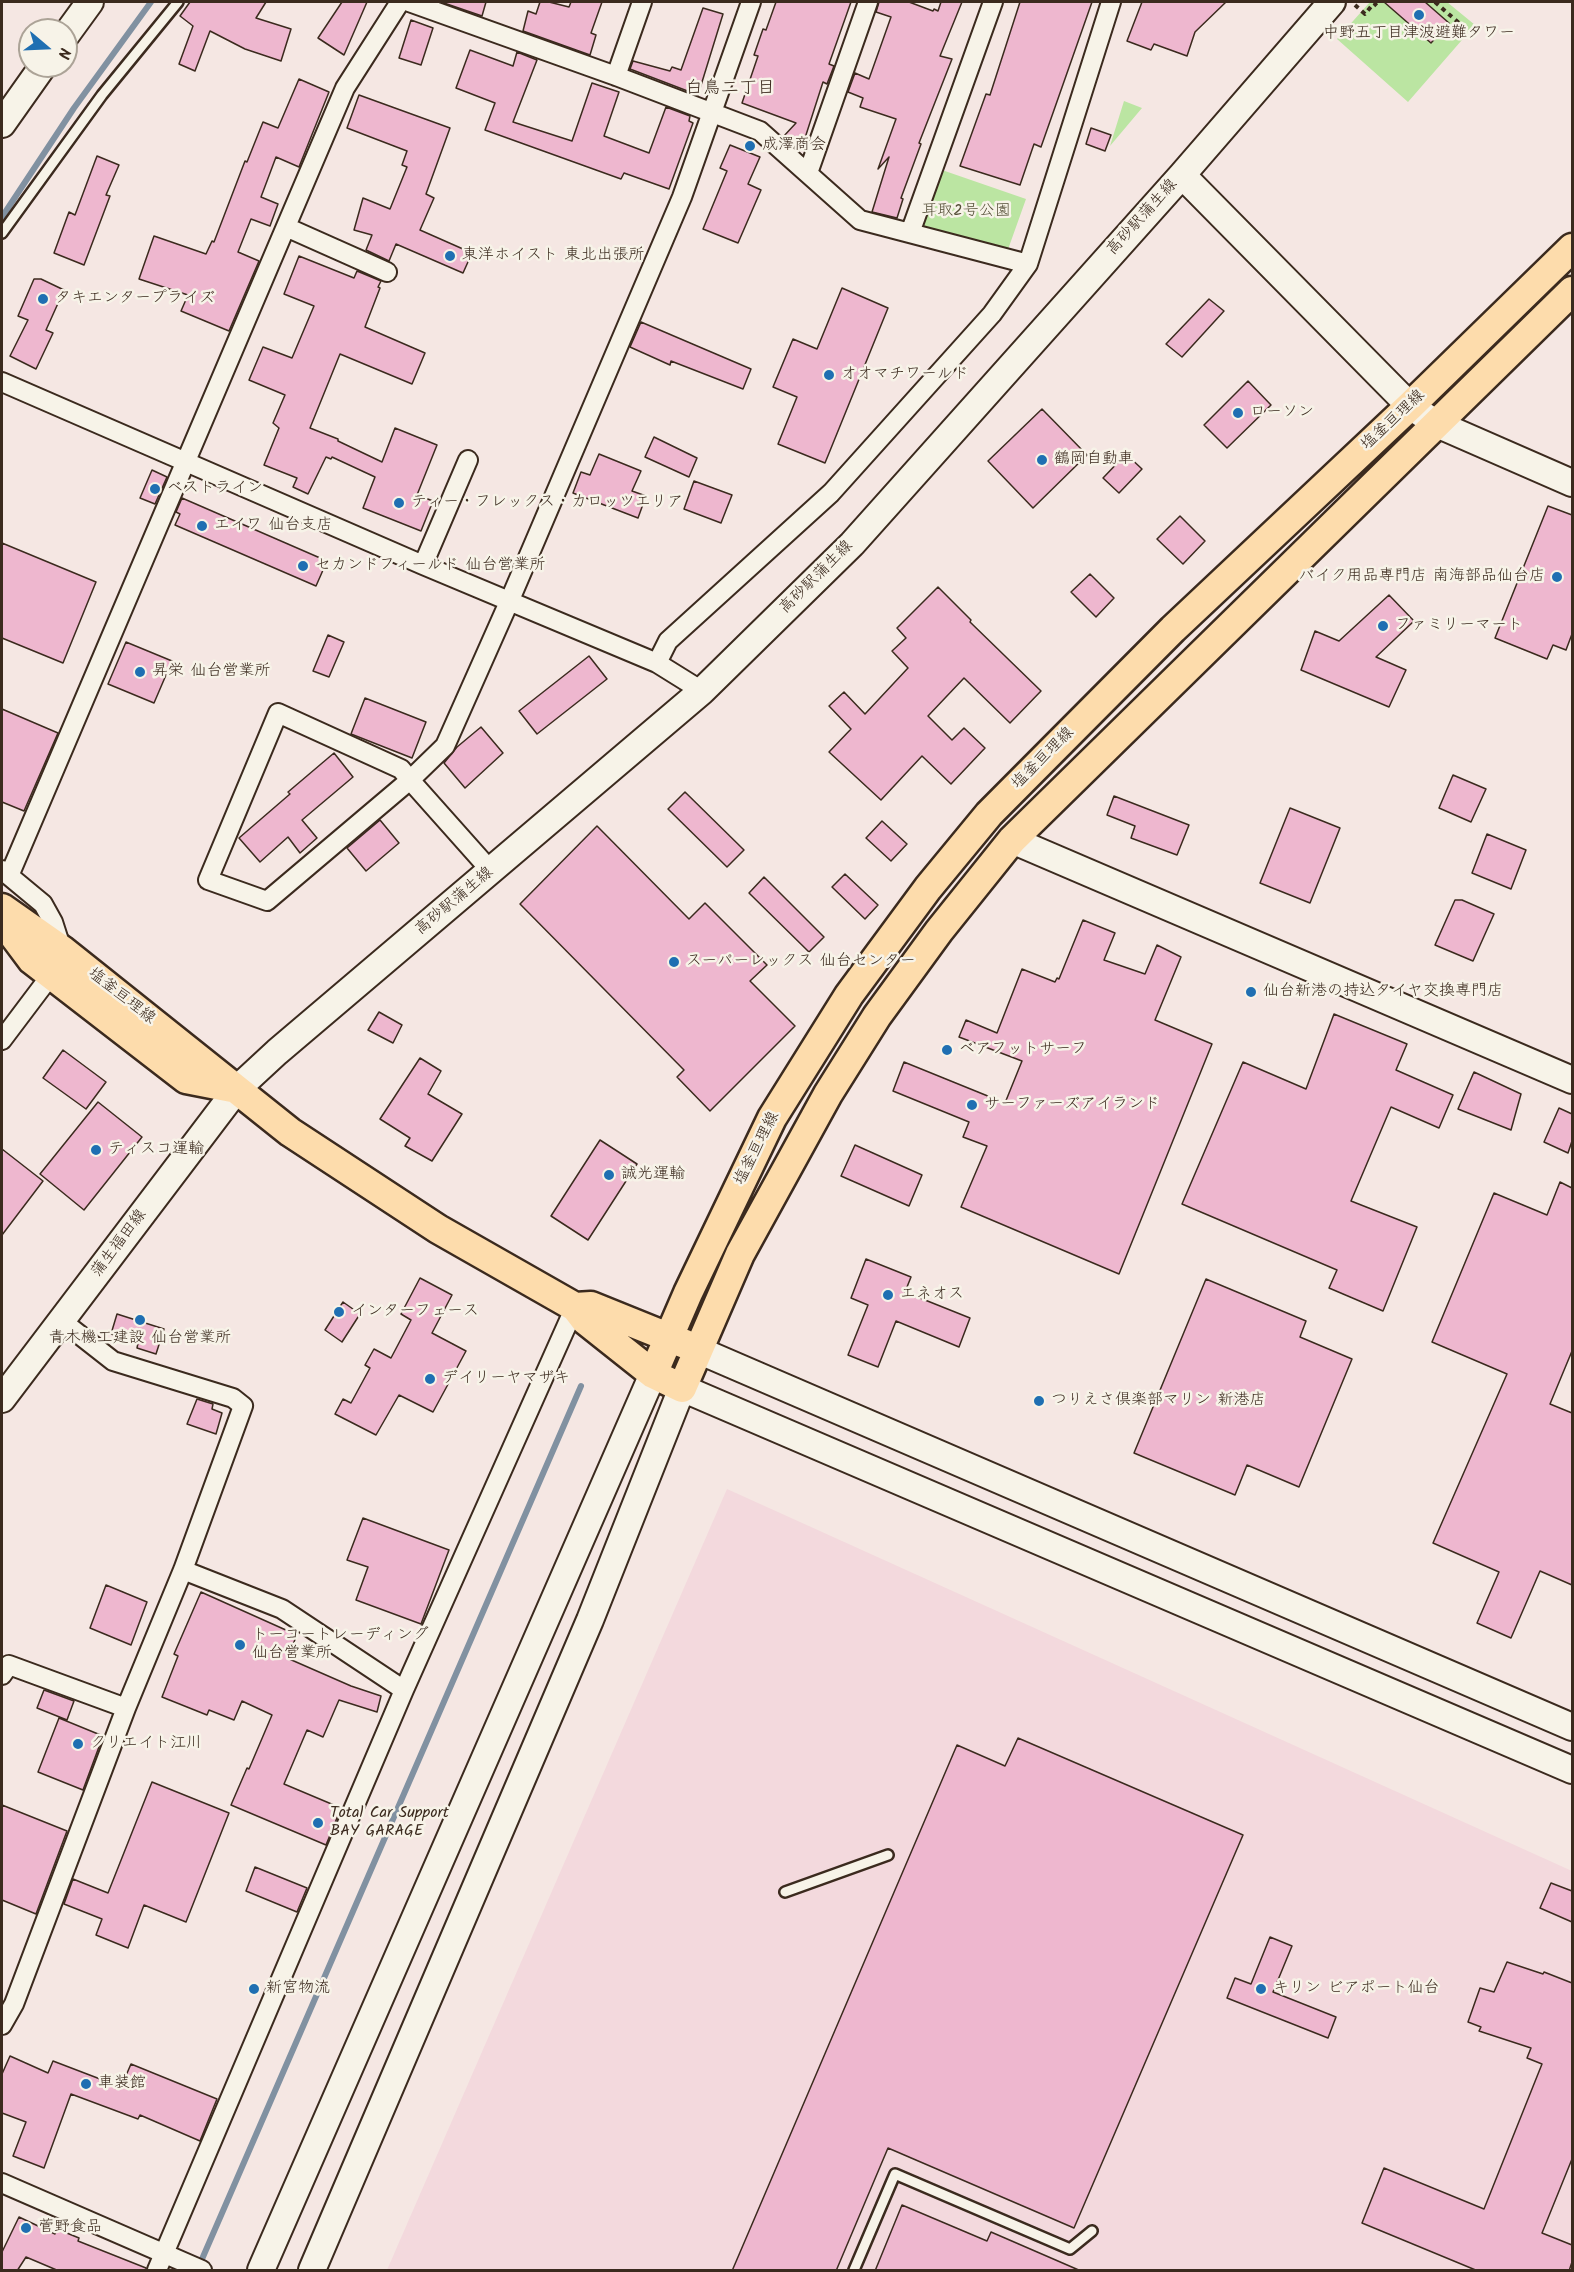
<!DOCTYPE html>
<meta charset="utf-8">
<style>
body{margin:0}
#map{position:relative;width:1574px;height:2272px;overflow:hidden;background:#f5e7e3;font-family:Kalam,sans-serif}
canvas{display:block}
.frame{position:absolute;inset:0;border:3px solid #3b2a1e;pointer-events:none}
.north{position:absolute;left:18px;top:18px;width:60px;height:60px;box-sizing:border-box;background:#f7f3e8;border:2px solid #aca397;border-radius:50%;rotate:109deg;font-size:16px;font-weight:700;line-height:24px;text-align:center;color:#3b2a1e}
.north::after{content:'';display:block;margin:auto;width:21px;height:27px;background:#1f6fb2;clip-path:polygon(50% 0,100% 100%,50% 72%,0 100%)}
</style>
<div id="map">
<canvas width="1574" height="2272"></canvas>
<div class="frame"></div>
<div class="north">N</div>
</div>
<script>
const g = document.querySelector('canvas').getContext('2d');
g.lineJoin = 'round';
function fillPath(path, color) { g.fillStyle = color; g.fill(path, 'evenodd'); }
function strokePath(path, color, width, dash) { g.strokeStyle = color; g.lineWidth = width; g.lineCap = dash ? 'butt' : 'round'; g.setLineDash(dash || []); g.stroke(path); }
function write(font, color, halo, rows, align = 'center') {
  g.font = font + ' Kalam,"Klee One",sans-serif'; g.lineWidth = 5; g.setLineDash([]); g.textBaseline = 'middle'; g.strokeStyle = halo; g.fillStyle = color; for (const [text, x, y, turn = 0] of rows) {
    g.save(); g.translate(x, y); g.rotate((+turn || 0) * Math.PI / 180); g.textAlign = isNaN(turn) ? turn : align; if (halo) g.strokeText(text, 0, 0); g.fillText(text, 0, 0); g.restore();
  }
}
fillPath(new Path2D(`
 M727,1489L1572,1871V2270H387Z`), '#f3d9dd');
fillPath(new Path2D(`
 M1370,2H1447L1475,25L1408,102L1337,39Z
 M1124,101L1142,108L1110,146Z
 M942,170L1026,199L1006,255L920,232Z`), '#bbe5a2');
strokePath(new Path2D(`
 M2,217L74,108L151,2
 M199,2266L581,1386`), '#8191a1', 6);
const building = new Path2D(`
 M190,2H266L256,18L291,29L281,61L245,49L210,31L195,71L179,64L193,26L180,16Z
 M342,2H367L344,55L318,38Z
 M441,2H486L482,16Z
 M540,2H549L569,7L571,2H602L591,33L596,35L590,55L523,31L528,11L536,14Z
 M776,2H851L829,64L834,66L827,84L823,82L805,138L796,148L783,137L796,123L742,103L758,56L754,55L763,29L766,30Z
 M879,2H909L933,11L934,9L938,11L941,2H962L940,56L952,59L919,143L921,144L901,198L903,199L897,218L872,212L889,157L878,169L896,119L860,107L863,98L848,92L855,73L869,79L891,17L876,12Z
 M1020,2H1092L1041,147L1034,144L1020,185L960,166L986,94L990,95Z
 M1142,2H1226L1195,32L1187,56L1154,44L1151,50L1127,41Z
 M1384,2H1425L1449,23L1431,43Z
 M703,8L723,14L698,95L630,69L633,61L670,71L672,67L681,70Z
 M411,20L433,28L421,65L399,58Z
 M470,50L513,66L517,52L537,60L513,122L572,141L592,83L619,92L604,136L649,153L666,107L690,116L689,121L693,123L669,189L624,173L621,179L485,130L495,103L456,88Z
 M299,79L329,92L299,167L276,157L261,197L278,204L270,226L251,219L238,252L259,261L229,331L181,311L188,295L139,279L154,236L206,254L212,241L214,242L245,161L247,162L263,122L278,128Z
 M359,95L450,128L426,194L434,198L420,230L472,253L463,273L396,244L389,261L366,250L372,235L354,230L363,198L390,209L407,167L402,165L407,151L347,128Z
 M1091,128L1111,135L1105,151L1086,144Z
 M730,145L760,157L748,184L761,190L738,243L703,229L727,171L720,168Z
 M97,156L119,165L106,195L110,196L84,265L54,253L69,212L75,215Z
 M299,256L354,278L357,271L381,281L378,287L380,288L365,327L425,353L412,384L340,354L310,428L338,439V441L382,462L395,428L437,445L417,495L433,501L421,531L363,508L375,477L332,457L331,459L326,457L308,494L293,487L297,478L264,465L279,428L273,423L285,395L249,380L263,347L292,358L314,306L284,294Z
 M34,279H41L64,290L46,330L53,333L36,369L10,356L28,320L18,316Z
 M842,288L888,308L825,463L778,444L797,397L773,387L793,339L817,349Z
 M1209,299L1224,311L1182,357L1166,344Z
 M641,322L751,369L743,389L671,361L670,365L630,347Z
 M1248,381L1271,405L1227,448L1204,425Z
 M1042,409L1087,455L1033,508L988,461Z
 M654,437L697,458L689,477L645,457Z
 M599,454L641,471L632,491L646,496L638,518L573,493L581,472L590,475Z
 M1126,454L1142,469L1119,493L1103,478Z
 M152,470L167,477L155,504L140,498Z
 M694,481L732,495L721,523L684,509Z
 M182,498L327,561L316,586L175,525L180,514L176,512Z
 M1548,506L1572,515V634L1566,650L1553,645L1547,659L1495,638Z
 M1180,516L1205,541L1183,564L1157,539Z
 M2,543L96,582L63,663L2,638Z
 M1090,574L1114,598L1096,617L1071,592Z
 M938,587L971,620L970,622L1041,691L1010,723L964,678L928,716L952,740L964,728L985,748L951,784L922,756L881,800L829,752L851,729L829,706L844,692L865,714L908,668L892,651L906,638L897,628Z
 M1389,595L1414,621L1376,657L1406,670L1389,707L1301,670L1315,631L1339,641Z
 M328,635L344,642L329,677L313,671Z
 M126,642L172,661L154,703L108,684Z
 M589,656L607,679L537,734L519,711Z
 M365,698L426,722L412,758L351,734Z
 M2,709L58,733L24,811L2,802Z
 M481,727L503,753L465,788L444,763L457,747Z
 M334,753L353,777L302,820L317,838L300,853L288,837L260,862L239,838L290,794L288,792Z
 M1453,775L1486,789L1471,822L1439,808Z
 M685,792L744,850L727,867L668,809Z
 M1114,796L1189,825L1177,855L1131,838L1135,826L1107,815Z
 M1290,808L1340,828L1310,903L1260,883Z
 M380,820L399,843L366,871L347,848Z
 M882,821L907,844L891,861L866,838Z
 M597,826L689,919L705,903L767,965L750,981L795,1026L710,1111L677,1077L684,1070L520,904Z
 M1487,834L1526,850L1511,889L1472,873Z
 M845,874L878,905L865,919L832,887Z
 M764,877L824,937L809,952L749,893Z
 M1455,900H1462L1494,914L1473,961L1435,945Z
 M1083,920L1115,933L1104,960L1145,974L1157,945L1181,957L1155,1020L1212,1044L1119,1274L961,1207L987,1146L963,1137L969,1122L893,1091L904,1062L1005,1103L1022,1061L959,1037L966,1020L997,1033L1022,969L1055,982L1057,978L1059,979Z
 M379,1012L402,1025L393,1043L368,1030Z
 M1334,1014L1407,1044L1396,1070L1453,1095L1439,1128L1391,1107L1351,1201L1417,1227L1383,1311L1329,1288L1337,1270L1182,1204L1243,1062L1306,1089Z
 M63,1050L106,1082L86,1109L43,1078Z
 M420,1058L441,1071L428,1094L462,1114L432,1161L405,1146L410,1138L380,1119Z
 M1474,1072L1521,1094L1511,1130L1458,1109Z
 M98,1102L142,1137L84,1210L40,1174Z
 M1559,1108L1572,1114V1141L1568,1153L1544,1142Z
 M600,1140L637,1164L588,1240L551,1216Z
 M855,1145L922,1175L909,1206L841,1176Z
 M2,1149L43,1181L2,1235Z
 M1560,1182L1572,1188V1351L1550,1404L1572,1413V1585L1540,1571L1511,1638L1477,1623L1499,1572L1433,1543L1507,1374L1432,1342L1494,1193L1547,1215Z
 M866,1259L911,1277L905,1292L970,1318L959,1347L896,1321L878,1367L848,1355L868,1305L851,1298Z
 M420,1278L452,1295L432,1333L466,1351L433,1412L399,1395L376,1435L335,1414L343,1399L351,1403L370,1368L365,1365L374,1349L391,1358L411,1320L401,1314Z
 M1206,1279L1306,1321L1300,1337L1352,1359L1299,1487L1247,1465L1235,1495L1134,1453Z
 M343,1302L360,1314L342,1342L325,1330Z
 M117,1314L164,1329L156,1354L137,1348L138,1343L111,1334Z
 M197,1399L213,1404L212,1409L222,1413L216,1434L187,1424Z
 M363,1518L449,1550L421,1624L356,1600L368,1567L347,1560Z
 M106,1585L147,1602L131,1645L90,1628Z
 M201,1592L297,1635L287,1658L351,1686L381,1696L377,1712L339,1700L323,1737L307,1730L284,1784L341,1808L326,1845L231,1805L247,1768L249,1769L272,1715L242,1701L234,1720L209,1710L207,1715L162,1697L178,1656L174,1654Z
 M44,1690L74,1701L67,1720L37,1708Z
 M59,1718L103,1736L83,1790L38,1772Z
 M1018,1738L1243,1835L1074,2228L888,2148L836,2271H732L957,1745L1005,1766Z
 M152,1782L229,1813L186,1922L144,1905L128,1948L96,1935L102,1919L64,1904L73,1879L108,1893Z
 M2,1805L67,1831L36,1914L2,1900Z
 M255,1867L307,1888L297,1912L246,1891Z
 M1551,1883L1572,1891V1922L1540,1908Z
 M1270,1937L1292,1946L1273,1992L1336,2017L1328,2038L1227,1998L1235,1978L1251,1984Z
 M1507,1962L1543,1974L1544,1972L1572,1983V2159L1542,2233L1572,2245V2262L1569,2271H1478L1362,2223L1384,2168L1484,2209L1542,2064L1527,2058L1531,2048L1479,2031L1481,2027L1468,2022L1480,1988L1494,1992Z
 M10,2056L48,2073L53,2061L121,2087L131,2064L217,2099L200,2141L140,2115L138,2119L71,2094L44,2168L13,2156L26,2122L2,2113V2074Z
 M902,2205L987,2241L991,2232L1081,2271H875Z
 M19,2217L55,2234L57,2229L79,2238L78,2241L146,2268V2271H59L26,2257L17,2271H2V2252Z`);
fillPath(building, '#eeb7cf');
strokePath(building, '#3b2a1e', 1.5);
const lane = new Path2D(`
 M2,233L102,95L178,2
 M785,1892L888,1855
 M854,2270L895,2174L1070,2249L1092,2231`);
const street = new Path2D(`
 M409,2L616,76L760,131L860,220L1028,264
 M616,76L642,2
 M808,173L868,2
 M286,227L387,272
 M910,233L993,2
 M2,382L423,565L657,663L702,691
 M423,565L468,460
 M657,663L668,641L831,493L992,314L1028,264L1111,2
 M2,870L43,904L53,922L62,950
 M491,871L410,780L401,769L278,713L208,880L267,901L410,780L445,746L509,602L682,197L751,2
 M9,876L345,88L400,2
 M2,1040L51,975
 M183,1570L282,1609L404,1690
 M2,1675L9,1665L126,1708
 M2,2025L14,2004L126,1708L183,1570L243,1406L233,1398L113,1361L62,1321
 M2,2183L202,2270
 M157,2270L404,1690L575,1307`);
const secondary = new Path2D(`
 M66,35L90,2
 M2,124L43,66
 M1182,175L1410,406L1437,424L1572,483
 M1012,840L1572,1080
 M698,1350L1572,1727
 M2,1399L237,1089L277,1052L702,691L852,544L1182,175L1332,2
 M261,2270L653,1374
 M312,2270L590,1620L682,1388L1572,1770`);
const primary = new Path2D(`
 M2,908L62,950L290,1132L438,1229L575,1307L585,1320L653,1374L682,1388L740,1254L828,1094L877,1016L939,931L1012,840L1572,291
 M2,920L32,960L186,1079L232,1088
 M575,1307L591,1306L685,1344
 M653,1374L688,1293L772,1118L849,995L928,888L989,814L1173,629L1410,406L1572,248`);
strokePath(lane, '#3b2a1e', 14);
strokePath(street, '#3b2a1e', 22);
strokePath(secondary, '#3b2a1e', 30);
strokePath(primary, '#3b2a1e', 33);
strokePath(new Path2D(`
 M1435,2L1460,24L1457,26
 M1355,5L1365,14L1374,3L1378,7`), '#3b2a1e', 4, [4.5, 4.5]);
strokePath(lane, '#f7f3e8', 9);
strokePath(street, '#f7f3e8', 18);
strokePath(secondary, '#f7f3e8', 26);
strokePath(primary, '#fddcac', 28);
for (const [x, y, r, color] of [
 [1419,15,6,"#1f6fb2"],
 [750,146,6,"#1f6fb2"],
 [450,256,6,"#1f6fb2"],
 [43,299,6,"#1f6fb2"],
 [829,375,6,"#1f6fb2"],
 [1238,413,6,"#1f6fb2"],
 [1042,460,6,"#1f6fb2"],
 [155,489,6,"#1f6fb2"],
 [399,503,6,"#1f6fb2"],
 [202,526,6,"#1f6fb2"],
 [303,566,6,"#1f6fb2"],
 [1557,577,6,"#1f6fb2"],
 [1383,626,6,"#1f6fb2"],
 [140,672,6,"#1f6fb2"],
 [674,962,6,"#1f6fb2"],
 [1251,992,6,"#1f6fb2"],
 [947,1050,6,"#1f6fb2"],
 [972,1105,6,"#1f6fb2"],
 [96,1150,6,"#1f6fb2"],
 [609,1175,6,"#1f6fb2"],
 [888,1295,6,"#1f6fb2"],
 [339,1312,6,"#1f6fb2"],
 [140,1320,6,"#1f6fb2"],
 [430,1379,6,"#1f6fb2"],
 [1039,1401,6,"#1f6fb2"],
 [240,1645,6,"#1f6fb2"],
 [78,1744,6,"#1f6fb2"],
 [318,1823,6,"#1f6fb2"],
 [254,1989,6,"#1f6fb2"],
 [1261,1989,6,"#1f6fb2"],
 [86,2084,6,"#1f6fb2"],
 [26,2228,6,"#1f6fb2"]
]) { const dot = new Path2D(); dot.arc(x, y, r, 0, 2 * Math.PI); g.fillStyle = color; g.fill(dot); strokePath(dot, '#f7f3e8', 2); }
write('16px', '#3b2a1e', '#f7f3e8', [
 ["中野五丁目津波避難タワー",1419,34,"center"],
 ["成澤商会",762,146],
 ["東洋ホイスト 東北出張所",462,256],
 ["タキエンタープライズ",55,299],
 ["オオマチワールド",841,375],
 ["ローソン",1250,413],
 ["鶴岡自動車",1054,460],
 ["ベストライン",167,489],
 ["ティー・フレックス・カロッツエリア",411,503],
 ["エイワ 仙台支店",214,526],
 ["セカンドフィールド 仙台営業所",315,566],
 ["バイク用品専門店 南海部品仙台店",1545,577,"right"],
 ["ファミリーマート",1395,626],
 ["昇栄 仙台営業所",152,672],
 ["スーパーレックス 仙台センター",686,962],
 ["仙台新港の持込タイヤ交換専門店",1263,992],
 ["ベアフットサーフ",959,1050],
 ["サーファーズアイランド",984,1105],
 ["ティスコ運輸",108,1150],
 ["誠光運輸",621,1175],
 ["エネオス",900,1295],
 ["インターフェース",351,1312],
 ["青木機工建設 仙台営業所",140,1339,"center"],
 ["デイリーヤマザキ",442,1379],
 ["つりえさ倶楽部マリン 新港店",1051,1401],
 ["トーコートレーディング",252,1636],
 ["仙台営業所",252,1654],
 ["クリエイト江川",90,1744],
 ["Total Car Support",330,1814],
 ["BAY GARAGE",330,1832],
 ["新宮物流",266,1989],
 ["キリン ビアポート仙台",1273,1989],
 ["車装館",98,2084],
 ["菅野食品",38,2228]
], 'left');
write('16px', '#554f38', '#f7f3e8', [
 ["耳取2号公園",966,212]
]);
write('16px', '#3b2a1e', '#f7f3e8', [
 ["高砂駅蒲生線",1143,218,-48],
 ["塩釜亘理線",1394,421,-43],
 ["高砂駅蒲生線",817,578,-45],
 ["塩釜亘理線",1044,759,-45],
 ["高砂駅蒲生線",455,902,-40],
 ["塩釜亘理線",121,997,38],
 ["塩釜亘理線",758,1149,-63],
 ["蒲生福田線",120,1244,-53]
]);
write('18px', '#3b2a1e', '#f7f3e8', [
 ["白鳥二丁目",730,90]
]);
</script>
